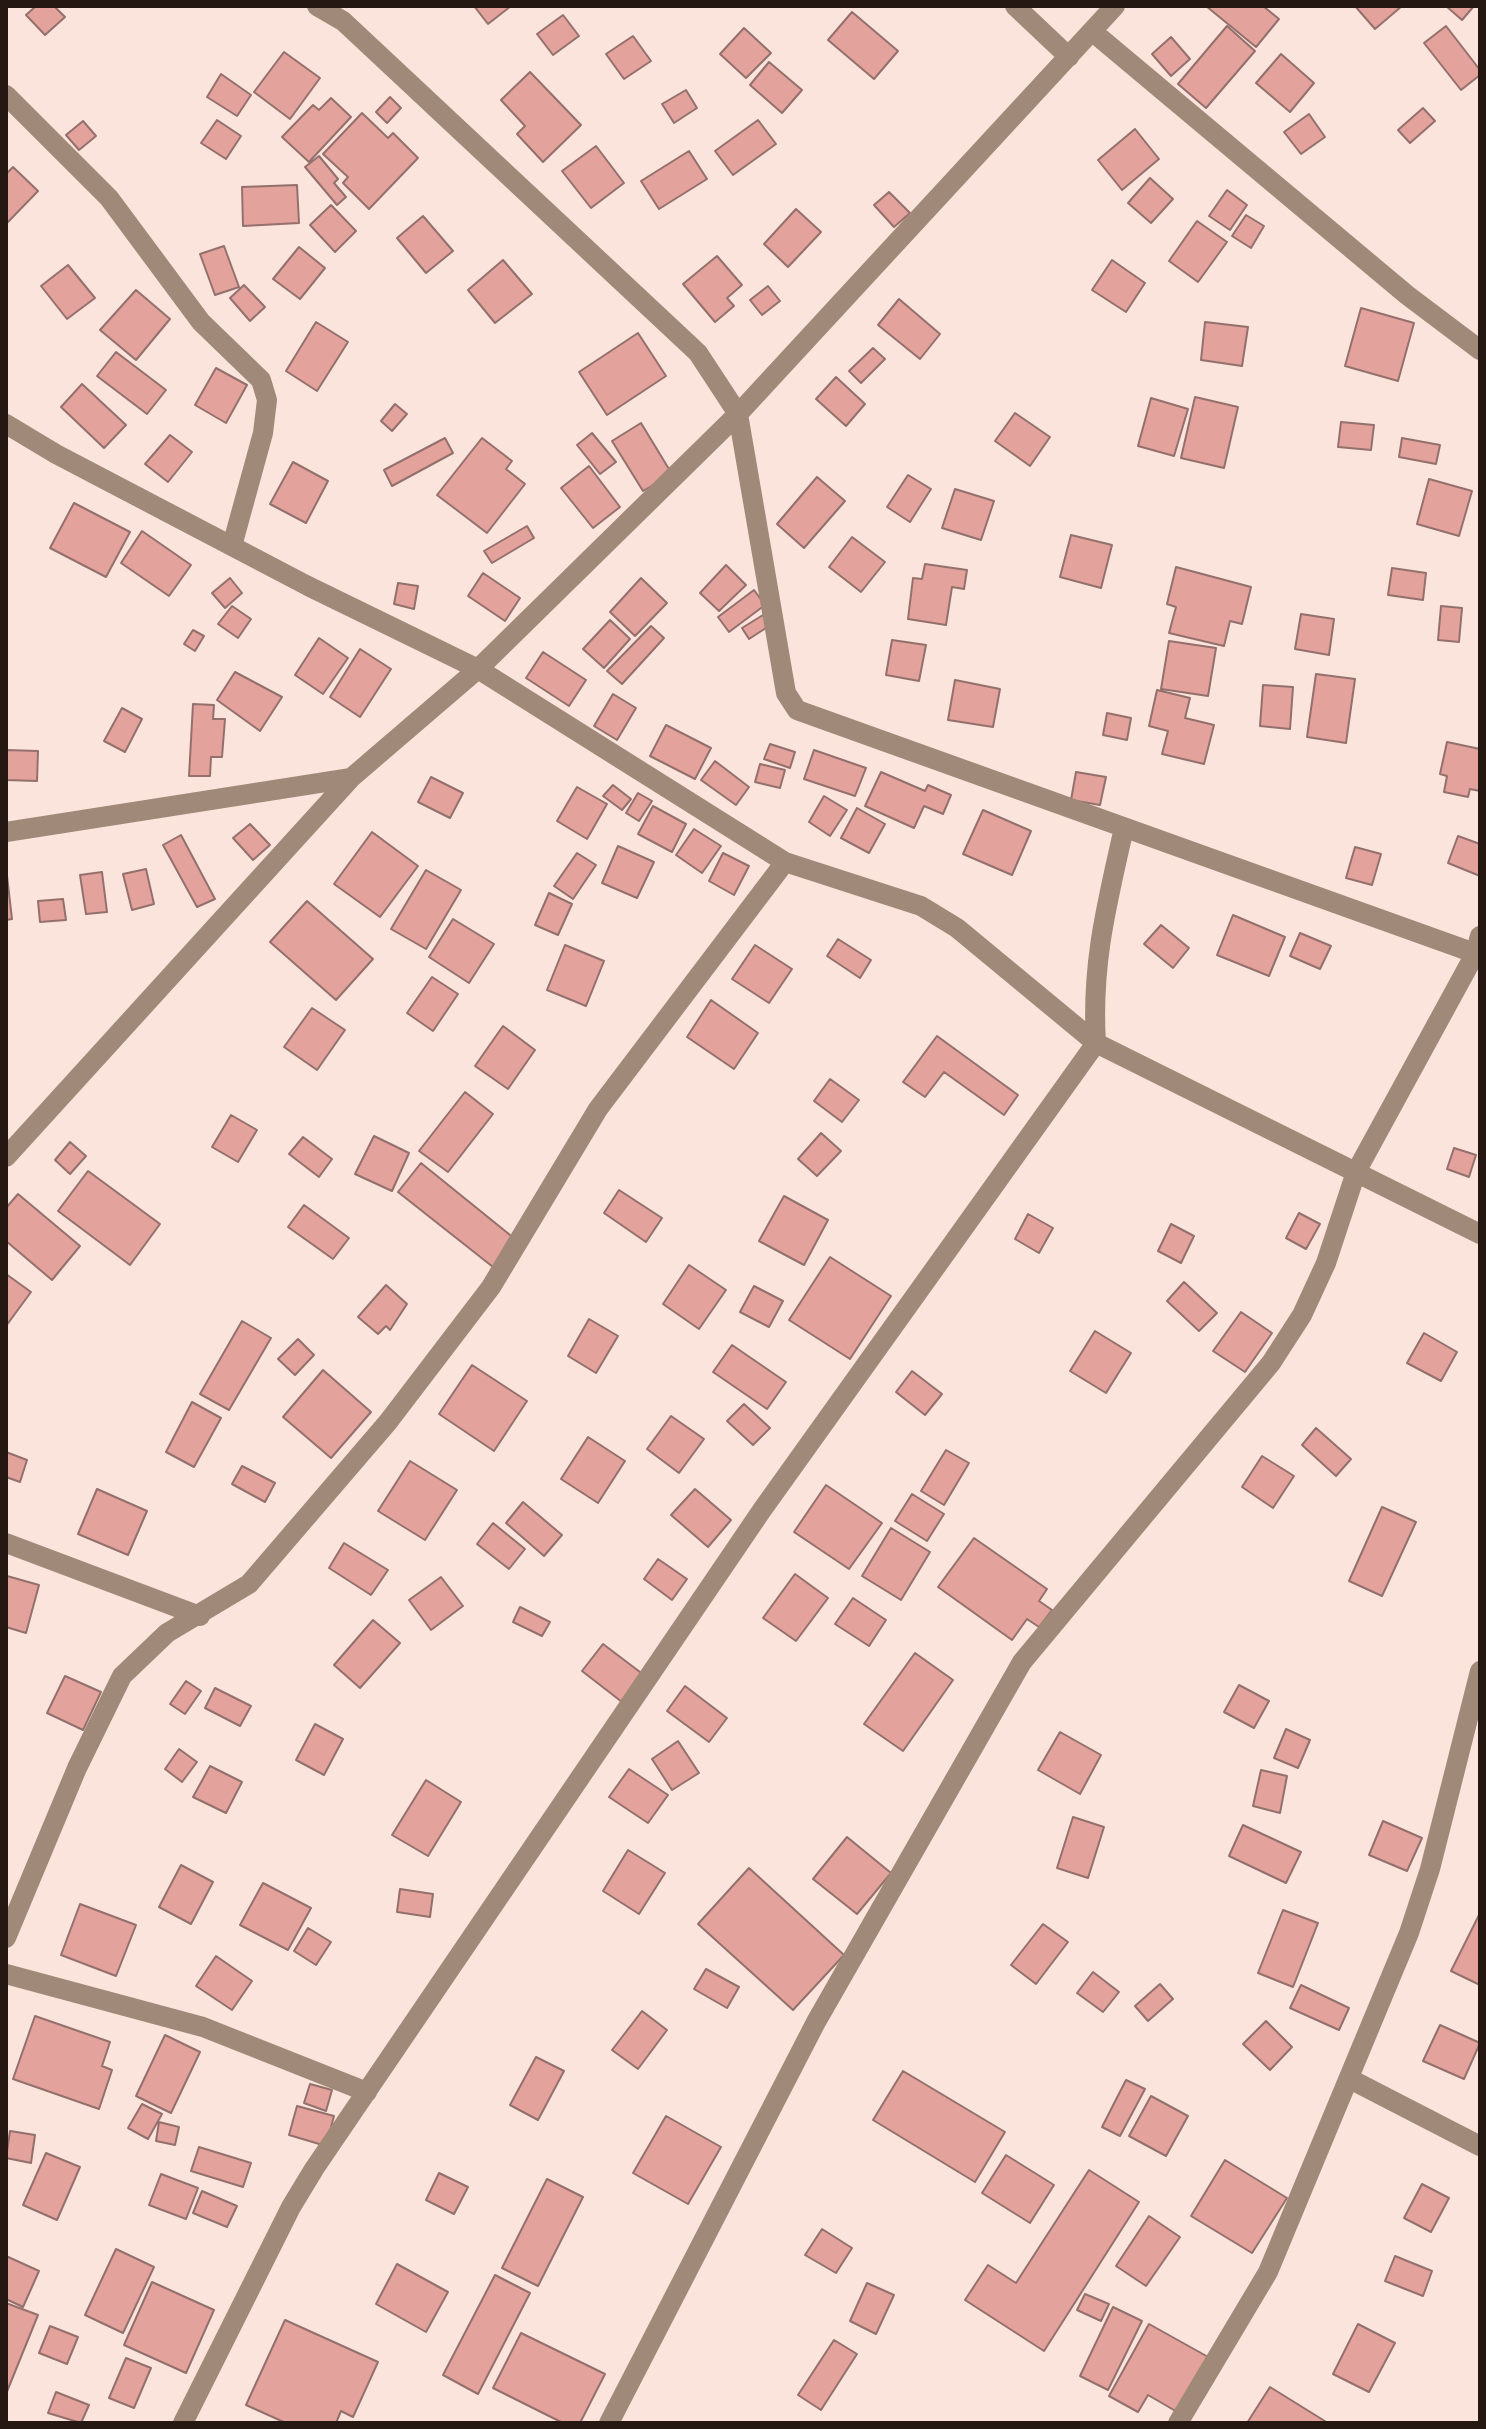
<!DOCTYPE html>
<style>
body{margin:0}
#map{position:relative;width:1486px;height:2429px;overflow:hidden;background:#fbe4db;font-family:Inter,sans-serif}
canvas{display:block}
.frame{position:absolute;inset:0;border:8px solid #251812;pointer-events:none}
</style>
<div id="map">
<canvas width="1486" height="2429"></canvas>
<div class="frame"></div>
</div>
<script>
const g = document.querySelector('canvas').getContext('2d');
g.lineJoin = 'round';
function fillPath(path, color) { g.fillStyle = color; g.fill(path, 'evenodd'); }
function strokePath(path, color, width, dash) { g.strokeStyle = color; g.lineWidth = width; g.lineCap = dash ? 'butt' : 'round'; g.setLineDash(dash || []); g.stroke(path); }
const building = new Path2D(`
 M36,6H54L65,17L45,35L26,15Z
 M474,6H511L488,24Z
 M1206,6H1263L1279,19L1256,47Z
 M1355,6H1402L1375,29Z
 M1446,6H1474L1462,20Z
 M852,12L898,51L874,79L828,40Z
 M563,15L579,36L553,55L537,34Z
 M1227,26L1255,51L1206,108L1178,84Z
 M1446,26L1480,70V75L1461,90L1424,43Z
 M744,28L771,53L746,78L720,54Z
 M633,36L651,61L624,79L606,54Z
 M1171,37L1190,59L1171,76L1152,54Z
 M284,52L320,78L290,119L254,92Z
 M1281,54L1314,83L1290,112L1256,83Z
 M769,62L802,90L782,113L750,85Z
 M530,72L581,125L543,162L517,134L525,126L501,100Z
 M221,74L251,95L237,116L207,97Z
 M686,90L697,108L674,123L662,104Z
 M390,97L401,108L387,123L376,112Z
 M331,98L351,117L309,162L282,137L313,105L319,110Z
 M1423,108L1435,121L1410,143L1398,130Z
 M362,113L388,138L393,133L418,158L369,209L343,183L348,177L323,154Z
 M1309,114L1325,137L1301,154L1284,132Z
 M217,120L241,136L226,159L201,143Z
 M758,120L776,144L733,175L715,151Z
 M83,121L96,136L79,150L66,135Z
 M1135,129L1159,159L1122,190L1098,160Z
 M596,146L624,183L591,208L562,171Z
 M689,151L707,179L659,209L641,181Z
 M319,156L338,179L334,183L346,197L337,205L305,167Z
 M13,167L38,191L6,224V174Z
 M1150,178L1173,199L1151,223L1128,203Z
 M297,185L299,223L243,226L242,187Z
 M1227,190L1247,205L1230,230L1209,216Z
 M889,192L910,213L894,227L874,205Z
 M331,205L356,231L335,252L310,225Z
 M796,209L821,232L788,267L764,244Z
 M1246,215L1264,226L1251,248L1232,236Z
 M423,216L453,251L426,273L397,238Z
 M1197,221L1227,242L1198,282L1169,261Z
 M224,246L239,287L215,295L200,254Z
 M299,247L325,268L300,299L273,279Z
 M717,256L742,285L727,298L734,306L715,322L683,284Z
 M503,260L532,294L495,323L468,290Z
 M1112,260L1145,283L1126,312L1092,290Z
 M68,265L95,298L67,319L41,286Z
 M244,285L265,307L250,321L230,298Z
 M768,286L780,301L762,315L750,300Z
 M136,290L170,319L136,360L100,330Z
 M899,299L940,334L920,359L878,325Z
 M1361,308L1414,323L1398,381L1345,366Z
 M316,322L348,342L317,391L286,371Z
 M1205,322L1248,327L1242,366L1201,360Z
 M638,333L666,376L607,415L579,372Z
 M873,348L885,359L861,383L849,371Z
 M116,352L166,390L147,414L97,376Z
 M216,368L247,385L226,423L195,405Z
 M836,377L865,404L846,426L816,399Z
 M82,384L126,425L104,448L61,407Z
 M1195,397L1238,407L1224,468L1181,458Z
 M1151,398L1188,409L1174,456L1138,446Z
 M395,404L407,414L392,431L381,421Z
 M1015,413L1050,437L1030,466L995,441Z
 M1341,422L1374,425L1371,450L1338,447Z
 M641,423L672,474L643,491L612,441Z
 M592,433L616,462L600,474L577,445Z
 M170,435L192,452L168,482L145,464Z
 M445,438L453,453L392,486L384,470Z
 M482,438L512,461L506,469L525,484L487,533L437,495Z
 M1402,438L1440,445L1436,464L1399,457Z
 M293,462L328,481L306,523L270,504Z
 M589,466L620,507L593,528L561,488Z
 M908,475L931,489L910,522L887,507Z
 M817,477L845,501L804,548L777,524Z
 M1429,479L1472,491L1459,536L1417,524Z
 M955,489L994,501L981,540L942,528Z
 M74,503L130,532L106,577L50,548Z
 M527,526L534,538L492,563L484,551Z
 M142,531L191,565L169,596L121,563Z
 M1071,535L1112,545L1101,588L1060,577Z
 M852,537L885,562L861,592L829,567Z
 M925,564L967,570L964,589L952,587L946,625L908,619L913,578L922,579Z
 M726,565L746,585L719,611L700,593Z
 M1176,567L1251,587L1242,624L1230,621L1224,646L1169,633L1176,607L1167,604Z
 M1392,568L1426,573L1423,600L1388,595Z
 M483,573L520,598L505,621L468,596Z
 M230,578L242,593L225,608L212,593Z
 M641,578L667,603L635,636L610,612Z
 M398,583L418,586L414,609L394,604Z
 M754,590L765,605L729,632L718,617Z
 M232,606L251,619L238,638L218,624Z
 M1441,606L1462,608L1459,642L1438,640Z
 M1301,614L1334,619L1329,655L1295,649Z
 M763,615L769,626L749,639L742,628Z
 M610,620L630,639L604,668L583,649Z
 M651,626L664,638L622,684L607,671Z
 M193,630L204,636L195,651L184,644Z
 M319,638L348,658L323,694L295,675Z
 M892,640L926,645L919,681L886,675Z
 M1169,641L1216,648L1208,696L1161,689Z
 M360,649L391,669L360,717L330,697Z
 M543,652L586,680L569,706L526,678Z
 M235,672L282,697L260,731L217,700Z
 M1316,674L1355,679L1346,743L1307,737Z
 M955,680L1000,689L993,727L948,720Z
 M1263,685L1293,687L1290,729L1260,726Z
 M1157,690L1190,698L1185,718L1214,725L1204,764L1162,754L1168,731L1149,726Z
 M613,694L636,708L617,740L594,726Z
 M193,704L214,705L213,719H225L222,757H211L210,776H189Z
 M122,708L142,719L125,752L104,741Z
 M1107,713L1131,718L1127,740L1103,735Z
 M666,725L711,748L695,779L650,756Z
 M1447,742L1480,749V791L1470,789L1468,797L1444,792L1447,776L1440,774Z
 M770,744L795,752L790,768L764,759Z
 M6,750L38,751L37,781L6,780Z
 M814,750L866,768L855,796L804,779Z
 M715,761L749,787L736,805L701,780Z
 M760,764L785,770L780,788L755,782Z
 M881,772L925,791L928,785L951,795L943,814L924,806L914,828L865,806Z
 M1076,772L1106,777L1100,805L1071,800Z
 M431,777L463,793L450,818L418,802Z
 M613,785L631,799L622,810L603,796Z
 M577,787L607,804L587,839L557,821Z
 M638,793L652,801L639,821L626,813Z
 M824,796L847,810L830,836L809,822Z
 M653,806L686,824L672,852L638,834Z
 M857,808L885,824L869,853L841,838Z
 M983,810L1031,831L1012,875L963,854Z
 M250,824L270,845L253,860L233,838Z
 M694,829L721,846L702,873L676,855Z
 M372,832L418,866L380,917L334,884Z
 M181,835L215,899L197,907L163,845Z
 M1458,836L1480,844V876L1448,863Z
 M618,846L654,862L637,898L602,883Z
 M1355,847L1381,854L1372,885L1346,878Z
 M577,853L596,865L573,899L554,886Z
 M723,853L749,866L734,895L709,881Z
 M6,867L12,919L6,920Z
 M146,869L154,904L132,910L123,874Z
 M426,870L461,890L426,949L391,929Z
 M102,872L107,912L86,914L80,875Z
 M549,893L572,904L558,935L535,925Z
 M63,899L66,920L40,922L38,901Z
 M307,901L373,959L336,1000L270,942Z
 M1233,915L1285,937L1269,976L1217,955Z
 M453,919L494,944L469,983L429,957Z
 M1161,925L1189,948L1173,968L1144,944Z
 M1300,933L1331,946L1320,969L1290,956Z
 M838,939L871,960L860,978L827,956Z
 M565,945L604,961L586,1006L547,990Z
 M755,945L792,969L769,1003L732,979Z
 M432,977L458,994L433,1031L407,1013Z
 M711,1000L758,1033L734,1069L687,1037Z
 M312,1008L345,1030L317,1070L284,1047Z
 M503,1026L535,1050L508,1089L475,1066Z
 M937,1036L1018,1095L1004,1115L944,1072L925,1097L903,1082Z
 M830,1079L859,1100L842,1122L814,1101Z
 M465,1092L493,1114L448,1172L419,1151Z
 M231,1115L257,1130L238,1162L212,1147Z
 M821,1133L841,1151L817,1176L798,1159Z
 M374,1136L409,1153L392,1191L355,1174Z
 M303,1137L332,1159L319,1177L289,1154Z
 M70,1142L86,1156L70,1174L55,1160Z
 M1454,1148L1476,1155L1469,1177L1447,1169Z
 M421,1163L515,1239L493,1267L398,1192Z
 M88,1171L160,1224L130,1265L58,1211Z
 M619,1190L662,1218L646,1242L604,1213Z
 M18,1194L80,1246L52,1280L6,1241V1208Z
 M784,1196L828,1220L804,1265L759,1241Z
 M304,1205L349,1238L333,1259L288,1227Z
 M1299,1213L1320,1224L1306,1249L1286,1238Z
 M1028,1214L1053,1228L1039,1253L1015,1239Z
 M1171,1224L1194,1236L1181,1263L1158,1251Z
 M830,1257L891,1296L850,1359L789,1320Z
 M689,1265L726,1290L699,1329L663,1304Z
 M6,1274L31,1292L6,1326Z
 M1184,1282L1217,1313L1199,1331L1167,1301Z
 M386,1285L407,1304L390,1330L386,1326L378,1334L358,1317Z
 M754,1286L783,1301L769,1327L740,1312Z
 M1241,1312L1272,1333L1245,1372L1213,1351Z
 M589,1319L618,1336L596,1373L568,1356Z
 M242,1321L271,1338L229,1410L200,1394Z
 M1095,1331L1131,1353L1106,1393L1070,1371Z
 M1424,1333L1457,1352L1441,1381L1407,1363Z
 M298,1339L314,1355L295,1375L278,1359Z
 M732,1345L786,1382L767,1409L713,1372Z
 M472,1365L527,1401L494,1451L439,1414Z
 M323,1370L371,1412L331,1458L283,1417Z
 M912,1371L942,1394L925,1415L896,1392Z
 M192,1402L221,1418L194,1467L166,1452Z
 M744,1404L770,1428L753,1445L727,1421Z
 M671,1416L704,1439L679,1473L647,1449Z
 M1316,1428L1351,1459L1336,1476L1302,1445Z
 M588,1437L625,1461L598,1503L561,1479Z
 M946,1450L969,1463L944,1505L921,1491Z
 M6,1452L27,1460L20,1482L6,1477Z
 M1262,1456L1294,1476L1273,1508L1242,1487Z
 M410,1461L457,1490L425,1540L378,1511Z
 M242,1466L275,1483L265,1502L232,1484Z
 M826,1485L882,1523L849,1569L794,1532Z
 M97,1489L147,1511L128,1555L78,1534Z
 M695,1489L731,1520L708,1547L671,1515Z
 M912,1494L944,1514L927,1541L895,1521Z
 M523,1502L562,1535L544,1556L506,1523Z
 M1382,1507L1416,1522L1382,1596L1349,1581Z
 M493,1523L525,1549L509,1569L477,1544Z
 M891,1528L930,1552L901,1600L862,1576Z
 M974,1538L1047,1589L1039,1601L1052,1610L1039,1627L1027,1619L1012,1640L938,1587Z
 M344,1543L388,1570L371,1595L329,1568Z
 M658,1559L687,1579L672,1600L644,1579Z
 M795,1574L828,1598L796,1641L763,1618Z
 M7,1576L39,1585L26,1633L6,1627Z
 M441,1577L463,1606L431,1630L409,1600Z
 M853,1598L886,1620L869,1646L835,1624Z
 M520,1607L550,1622L542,1636L513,1622Z
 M373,1620L400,1643L360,1688L334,1665Z
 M603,1644L644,1675L622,1702L582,1671Z
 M915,1653L953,1680L903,1751L864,1724Z
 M65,1676L101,1692L83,1730L47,1713Z
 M186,1681L201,1691L185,1714L170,1704Z
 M1239,1685L1269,1701L1254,1728L1224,1712Z
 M685,1686L727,1718L709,1742L667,1711Z
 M215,1688L251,1706L240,1726L205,1708Z
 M315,1724L343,1739L324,1775L296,1760Z
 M1286,1729L1310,1740L1298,1768L1274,1758Z
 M1060,1732L1101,1755L1080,1794L1038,1770Z
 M678,1741L699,1773L672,1790L652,1759Z
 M179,1749L197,1762L182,1782L165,1769Z
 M210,1766L242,1782L226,1813L193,1797Z
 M629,1769L668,1795L648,1823L609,1797Z
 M1261,1770L1287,1776L1280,1813L1253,1806Z
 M426,1780L461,1802L428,1856L392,1835Z
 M1073,1817L1104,1827L1088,1878L1057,1868Z
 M1383,1821L1422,1838L1407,1871L1369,1855Z
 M1243,1825L1301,1852L1286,1883L1229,1856Z
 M847,1837L891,1873L857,1914L813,1879Z
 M628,1850L665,1873L639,1914L603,1891Z
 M181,1865L213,1882L191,1924L159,1907Z
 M749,1868L844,1955L793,2010L698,1924Z
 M263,1883L311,1908L288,1950L240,1925Z
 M400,1889L433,1894L430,1917L397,1912Z
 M80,1904L136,1925L116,1976L61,1955Z
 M1283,1910L1318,1923L1293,1987L1258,1973Z
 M1479,1915H1480V1985L1451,1971Z
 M1043,1924L1068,1942L1036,1984L1011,1965Z
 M308,1928L331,1942L316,1965L294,1951Z
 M216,1956L252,1981L232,2010L196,1986Z
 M706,1969L739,1987L727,2008L694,1989Z
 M1093,1972L1119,1992L1103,2012L1077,1993Z
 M1160,1984L1173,1999L1148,2021L1135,2006Z
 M1301,1985L1349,2008L1339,2030L1290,2008Z
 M642,2011L667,2030L638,2069L612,2050Z
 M35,2016L110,2042L102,2066L112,2070L99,2109L13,2079Z
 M1266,2021L1292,2047L1270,2070L1243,2044Z
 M1440,2025L1480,2043L1464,2079L1423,2061Z
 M165,2035L200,2052L171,2113L136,2096Z
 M536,2057L564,2071L538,2120L510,2105Z
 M903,2071L1005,2132L975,2182L873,2120Z
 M1126,2080L1145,2089L1120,2136L1102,2127Z
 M310,2084L332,2090L326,2111L304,2103Z
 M1151,2096L1188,2116L1166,2156L1129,2136Z
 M142,2104L162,2114L148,2139L128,2128Z
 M297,2106L334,2116L326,2146L289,2135Z
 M666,2116L721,2147L688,2204L633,2173Z
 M159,2122L179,2127L175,2145L156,2141Z
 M10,2131L35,2135L31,2163L6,2158Z
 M199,2147L251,2163L243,2187L191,2171Z
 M46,2153L80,2167L57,2220L23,2205Z
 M1006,2155L1054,2185L1030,2223L982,2193Z
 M1225,2160L1287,2198L1252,2253L1191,2216Z
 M1089,2170L1139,2202L1044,2351L965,2300L988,2265L1016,2283Z
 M439,2173L468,2187L454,2214L426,2200Z
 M161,2174L198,2188L186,2219L149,2205Z
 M547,2179L583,2197L538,2286L502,2268Z
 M1422,2184L1449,2198L1431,2232L1404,2218Z
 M202,2191L237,2206L227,2227L193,2213Z
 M1149,2216L1180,2237L1146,2286L1116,2266Z
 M822,2229L852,2248L836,2273L805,2255Z
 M116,2249L154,2267L123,2333L85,2315Z
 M6,2256L39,2271L23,2307L6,2299Z
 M1395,2256L1432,2271L1423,2296L1385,2281Z
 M397,2264L448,2292L426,2332L376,2304Z
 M495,2275L530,2293L478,2394L443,2375Z
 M152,2282L214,2310L186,2373L124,2345Z
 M867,2283L894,2295L876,2334L850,2321Z
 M1085,2294L1109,2304L1101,2321L1077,2310Z
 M6,2303L38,2315L6,2394Z
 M1113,2307L1142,2321L1108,2390L1080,2376Z
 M285,2320L378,2362L353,2417L341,2411L336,2423H286L246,2405Z
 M1149,2324L1210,2358L1179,2413L1148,2395L1138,2412L1109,2396Z
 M1358,2324L1395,2343L1369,2392L1333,2374Z
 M50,2326L78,2337L67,2364L39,2353Z
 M521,2333L605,2374L580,2423H563L493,2388Z
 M834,2340L857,2354L821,2410L798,2395Z
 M126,2358L151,2368L134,2408L109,2398Z
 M1270,2387L1328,2423H1247Z
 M56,2392L89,2405L81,2423L48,2413Z`);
fillPath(building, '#e4a29c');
strokePath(building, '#94706c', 2);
strokePath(new Path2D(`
 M317,6L343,21L698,353L738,414L786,693L797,710L1480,955
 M1015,6L1069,57
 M1093,32L1407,295L1480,350
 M6,95L109,198L201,322L261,380L267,400L263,433L232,546
 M6,424L56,454L308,586L478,669L785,862L921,906L957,928L1096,1043L1480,1234
 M6,832L351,778
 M6,1157L351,778L478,669L738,414L1115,6
 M6,1543L200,1616
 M6,1938L77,1768L122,1676L167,1633L249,1584L388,1422L491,1287L598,1109L785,862
 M6,1974L203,2027L367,2092
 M1350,2079L1480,2146
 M183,2423L291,2207L314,2169L762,1510L1096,1043C1091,964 1107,904 1124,828
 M609,2423L816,2022L1022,1662L1271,1363L1302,1315L1326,1263L1356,1172L1475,954L1480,936
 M1178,2423L1268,2272L1409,1933L1430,1869L1480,1671`), '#a08979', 20);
</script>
